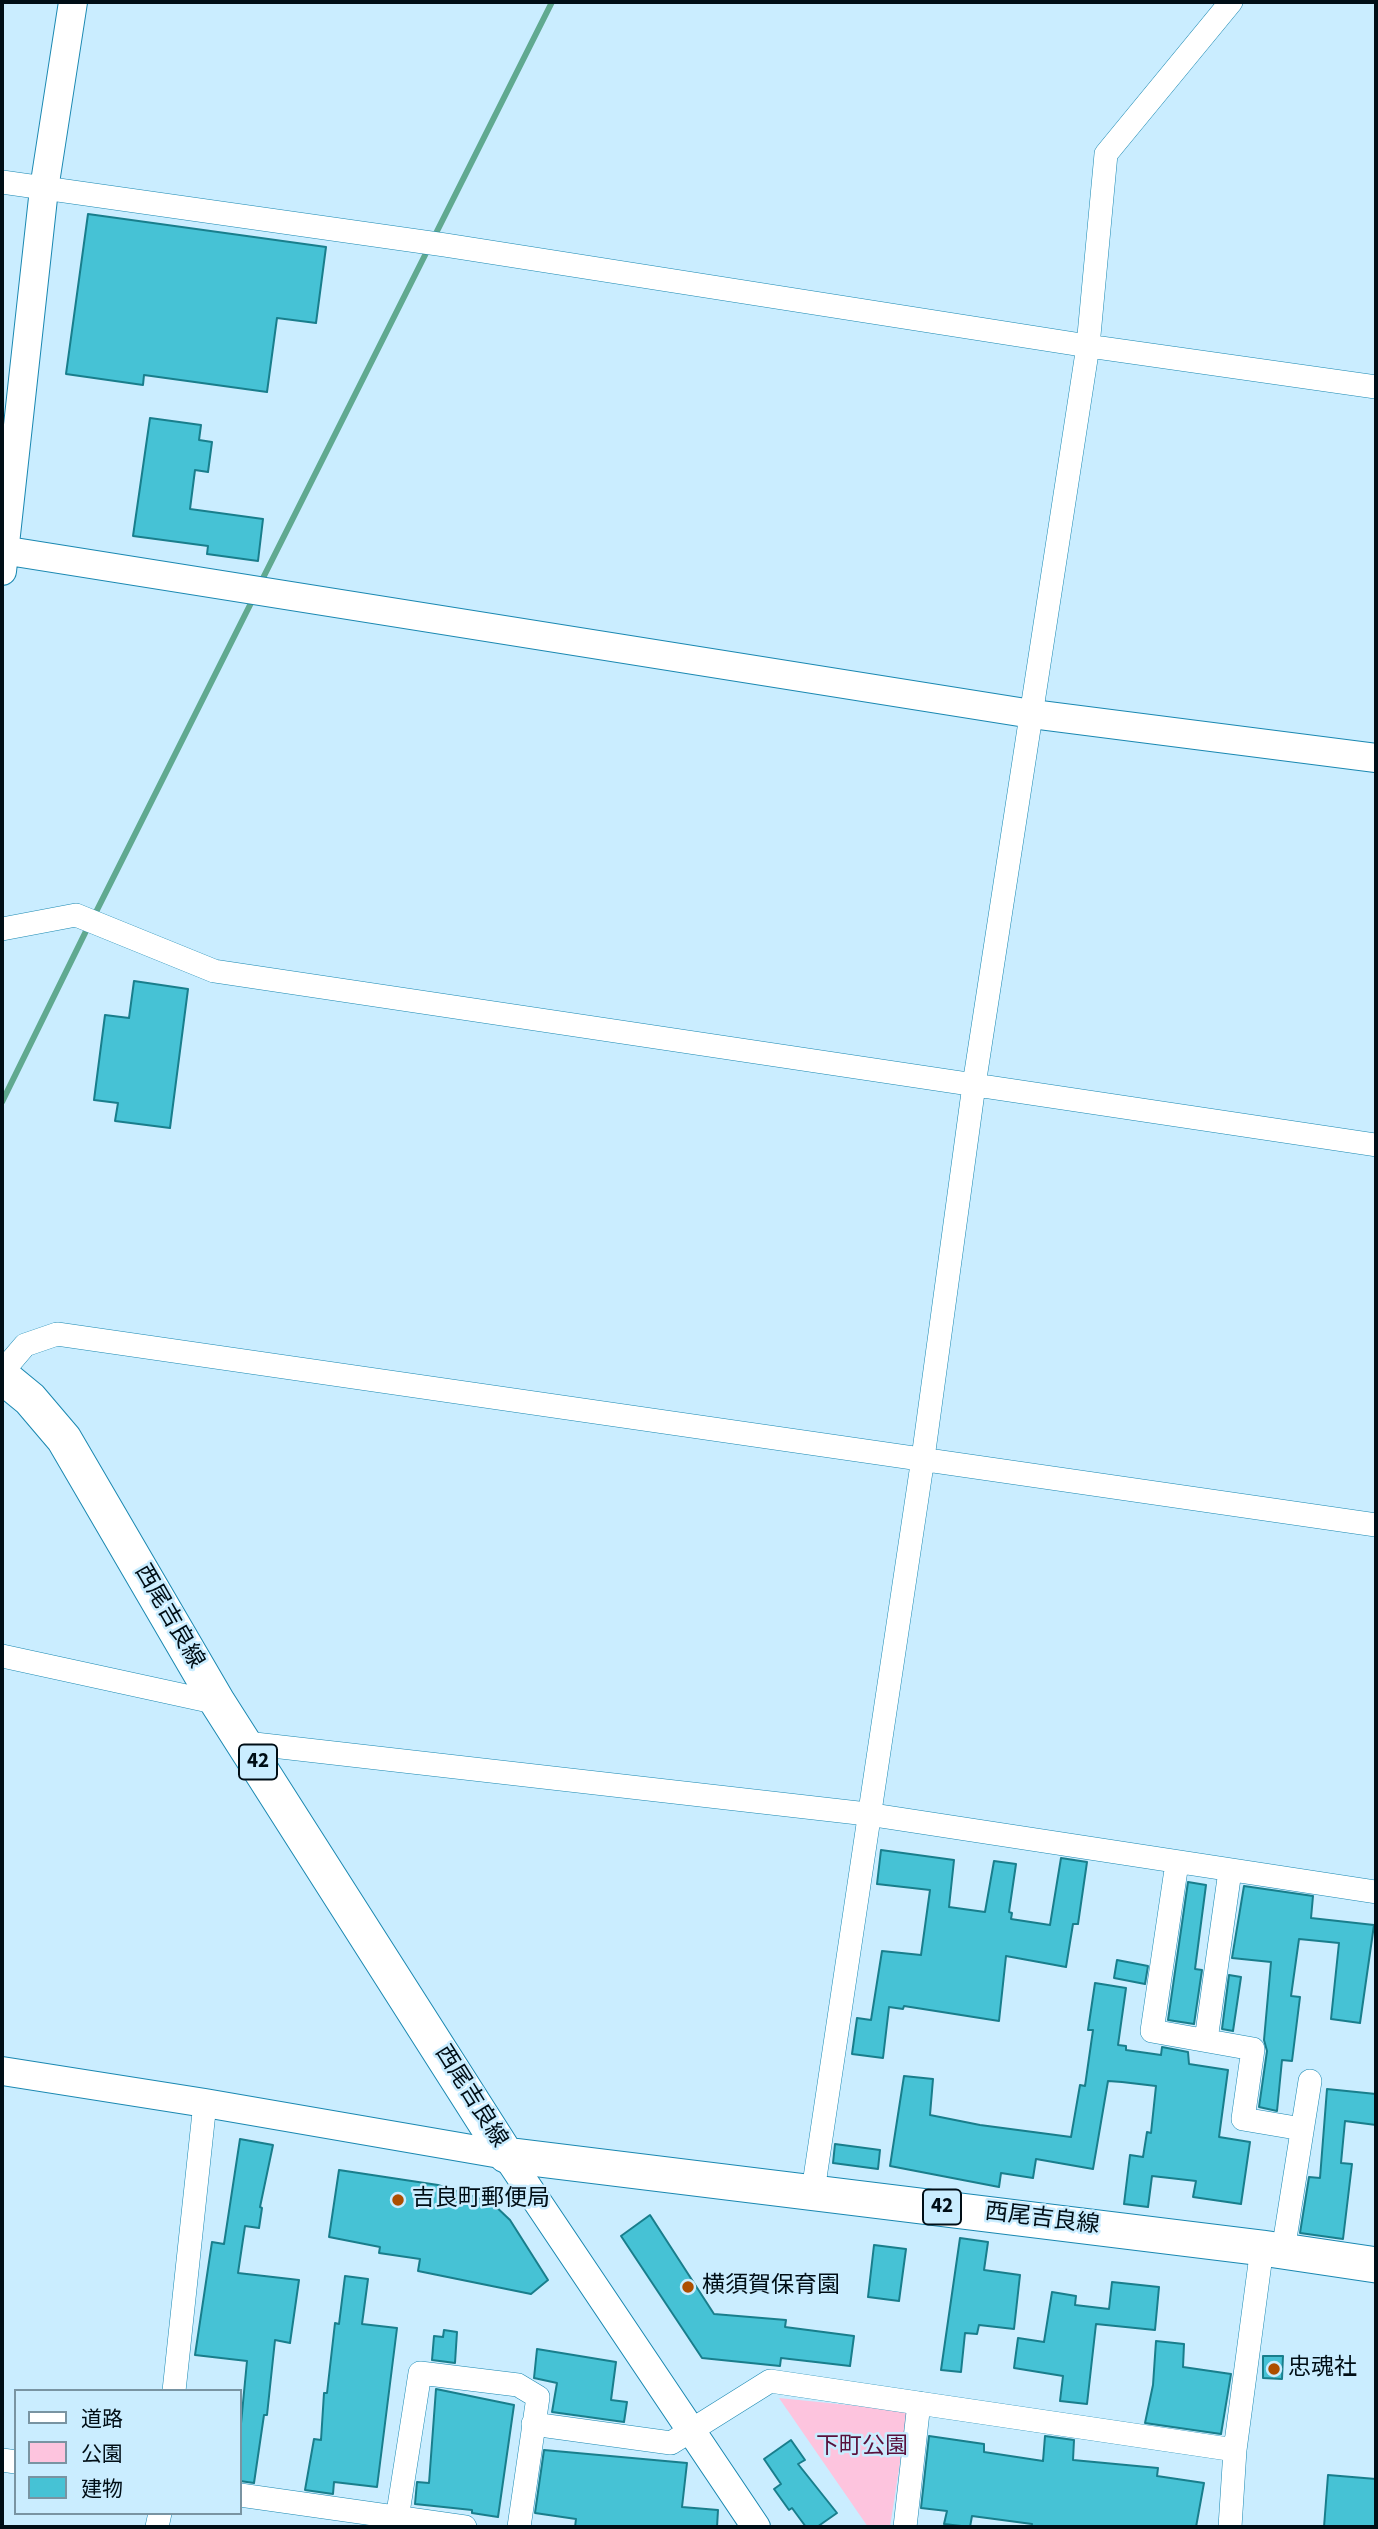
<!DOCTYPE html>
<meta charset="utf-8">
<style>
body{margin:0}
#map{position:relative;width:1378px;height:2529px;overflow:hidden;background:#caedff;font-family:"Source Sans 3","Noto Sans JP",sans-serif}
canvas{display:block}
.frame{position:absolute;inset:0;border:4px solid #000e16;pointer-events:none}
.legend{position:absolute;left:14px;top:2389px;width:228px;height:126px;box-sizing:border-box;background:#caedff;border:2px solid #7994a2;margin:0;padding:9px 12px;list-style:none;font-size:21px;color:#000e16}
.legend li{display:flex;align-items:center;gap:14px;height:35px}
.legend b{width:35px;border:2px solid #7994a2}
</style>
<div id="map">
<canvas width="1378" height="2529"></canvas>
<div class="frame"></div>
<ul class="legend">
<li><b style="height:9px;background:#fff"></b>道路</li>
<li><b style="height:19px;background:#fdc4de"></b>公園</li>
<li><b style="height:19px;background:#46c2d5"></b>建物</li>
</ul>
</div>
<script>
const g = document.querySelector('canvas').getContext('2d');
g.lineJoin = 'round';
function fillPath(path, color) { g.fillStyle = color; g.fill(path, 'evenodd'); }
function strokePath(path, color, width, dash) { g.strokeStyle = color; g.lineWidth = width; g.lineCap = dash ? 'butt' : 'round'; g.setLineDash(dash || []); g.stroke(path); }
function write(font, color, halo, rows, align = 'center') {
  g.font = font + ' "Source Sans 3","Noto Sans JP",sans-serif'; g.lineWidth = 5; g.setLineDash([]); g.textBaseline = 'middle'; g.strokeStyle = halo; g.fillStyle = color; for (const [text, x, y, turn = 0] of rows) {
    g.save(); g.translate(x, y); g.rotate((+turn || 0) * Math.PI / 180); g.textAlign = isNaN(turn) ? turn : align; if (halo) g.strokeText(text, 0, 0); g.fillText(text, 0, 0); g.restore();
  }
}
fillPath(new Path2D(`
 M779,2398L908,2411L890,2527H868Z`), '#fdc4de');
strokePath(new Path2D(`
 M260,584L552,2
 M94,916L254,597
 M2,1102L89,925`), '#60a990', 6);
const building = new Path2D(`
 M88,214L326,247L316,323L277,318L267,392L144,375L143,385L66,374Z
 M150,418L201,425L199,440L212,442L208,472L195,470L190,509L263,519L258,561L207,554L208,546L133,536Z
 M134,981L188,989L170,1128L115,1121L118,1103L94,1100L105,1015L129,1018Z
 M881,1850L954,1860L949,1907L985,1912L994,1861L1016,1864L1009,1912L1012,1913L1011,1919L1050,1925L1061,1858L1087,1862L1078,1924H1073L1066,1967L1006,1956L999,2021L904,2006L903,2009L889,2007L883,2058L852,2054L857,2018L871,2020L882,1951L921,1955L930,1890L877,1884Z
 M1188,1882L1206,1885L1195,1969L1202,1970L1194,2024L1168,2020Z
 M1244,1886L1313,1896L1311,1918L1374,1925L1360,2023L1331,2019L1339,1943L1299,1939L1291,1996L1300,1997L1292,2061L1282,2060L1277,2111L1259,2107L1267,2051L1264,2040L1271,1962L1232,1958Z
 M1117,1960L1148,1966L1145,1984L1114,1978Z
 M1229,1975L1241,1977L1233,2031L1222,2029Z
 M1095,1983L1126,1988L1118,2045L1126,2046V2050L1161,2055L1162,2047L1188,2052L1189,2064L1228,2070L1219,2137L1250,2142L1241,2204L1193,2197L1196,2181L1152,2176L1148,2207L1124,2204L1130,2155L1143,2157L1147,2132L1151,2133L1156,2086L1122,2082L1108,2081L1093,2169L1036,2159L1033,2178L1001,2173L999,2187L890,2166L904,2076L933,2079L930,2115L980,2125L1071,2137L1080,2085L1085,2086L1093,2030H1088Z
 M1327,2089L1376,2094V2125L1345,2121L1341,2163L1352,2164L1343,2239L1300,2233L1309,2177L1320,2178Z
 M240,2139L273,2145L260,2207L262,2208L259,2228L245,2226L238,2273L299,2280L290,2343L275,2340L267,2415H264L254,2483L240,2481V2434L247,2361L195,2355L212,2242L224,2244Z
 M835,2144L880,2150L878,2169L833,2163Z
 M339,2170L438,2185L491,2202L510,2220L548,2280L531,2294L418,2271L420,2259L379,2253L380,2247L329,2237Z
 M650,2215L714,2314L786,2320L785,2327L854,2336L850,2366L781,2358L780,2366L702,2358L621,2236Z
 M960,2238L988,2242L984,2270L1020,2275L1014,2329L979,2325L977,2334L965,2333L961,2372L941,2370Z
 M874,2245L906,2249L899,2301L868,2297Z
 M345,2276L368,2279L362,2324L397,2328L377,2487L334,2482L333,2494L305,2490L314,2439L321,2440L324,2393H327L335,2323L339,2324Z
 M1112,2282L1159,2287L1155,2330L1096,2324L1087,2404L1060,2401L1063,2376L1014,2368L1018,2338L1044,2342L1052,2292L1076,2296L1075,2305L1109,2309Z
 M444,2330L457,2332L455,2363L432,2360L434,2336L443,2337Z
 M1156,2341L1184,2344L1183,2367L1231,2374L1221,2434L1145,2423L1153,2385Z
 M537,2349L616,2362L611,2400L627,2402L624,2422L552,2412L557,2383L534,2378Z
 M1263,2356H1283L1282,2379L1263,2378Z
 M436,2389L514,2405L498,2517L472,2513V2510L415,2504L417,2482L429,2483Z
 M929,2436L984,2444V2452L1043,2461L1045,2436L1074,2440L1073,2460L1158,2468L1157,2476L1204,2483L1196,2527H1031L1032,2524L972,2516L970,2527L944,2524L947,2511L921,2508Z
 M791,2440L805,2460L798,2464L837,2513L817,2527H806L792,2508L789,2510L774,2489L781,2484L764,2459Z
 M544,2450L687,2463L682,2507L718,2510L717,2527H575L576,2519L535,2513Z
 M1328,2475L1376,2479V2527H1324Z`);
fillPath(building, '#46c2d5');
strokePath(building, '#197e8c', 2);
const minor = new Path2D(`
 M2,182L445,245L1088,346L1376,387
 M2,929L76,915L214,971L1376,1145
 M2,1372L25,1345L57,1334L1376,1525
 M2,1656L218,1703
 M246,1743L867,1814L1376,1892
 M1177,1863L1152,2031L1253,2049L1243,2119L1302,2129
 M1206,2040L1230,1871
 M813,2191L923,1458L974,1085L1088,346L1106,154L1231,2
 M1283,2251L1310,2081
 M174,2391L205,2103
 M533,2424L671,2443L770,2381L1235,2450
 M2,2460L16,2462
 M240,2495L465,2527
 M397,2519L420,2373L518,2385L538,2397L519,2527
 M157,2527L160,2513
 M905,2527L919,2403
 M1230,2527L1235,2450L1262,2248`);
const tertiary = new Path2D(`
 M2,550L1032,714L1376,758
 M2,571L44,189L73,2
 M2,2071L205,2103L506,2155L756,2527`);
const primary = new Path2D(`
 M2,1376L30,1399L64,1439L218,1703L506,2155L1262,2248L1376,2265`);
strokePath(minor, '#1a88b1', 24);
strokePath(tertiary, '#1a88b1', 30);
strokePath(primary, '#1a88b1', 37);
strokePath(minor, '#fff', 23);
strokePath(tertiary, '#fff', 28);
strokePath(primary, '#fff', 35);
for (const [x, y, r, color] of [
 [398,2200,7,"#ad4e00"],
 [688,2287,7,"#ad4e00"],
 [1274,2369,7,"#ad4e00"]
]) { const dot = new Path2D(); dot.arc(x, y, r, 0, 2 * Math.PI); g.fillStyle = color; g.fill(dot); strokePath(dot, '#caedff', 2.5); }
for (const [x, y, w] of [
 [258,1762,38],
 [942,2207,38]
]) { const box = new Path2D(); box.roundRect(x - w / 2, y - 17.5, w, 35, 5); g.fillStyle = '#caedff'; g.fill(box); strokePath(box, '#000e16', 2); }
write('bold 21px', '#000e16', null, [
 ["42",258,1762],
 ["42",942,2207]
]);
write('23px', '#000e16', '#caedff', [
 ["西尾吉良線",168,1617,60],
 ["西尾吉良線",470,2097,58],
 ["西尾吉良線",1042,2220,7]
]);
write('23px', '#000e16', '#caedff', [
 ["吉良町郵便局",412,2200],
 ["横須賀保育園",702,2287],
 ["忠魂社",1288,2369]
], 'left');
write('23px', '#58103b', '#caedff', [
 ["下町公園",862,2448]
]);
</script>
